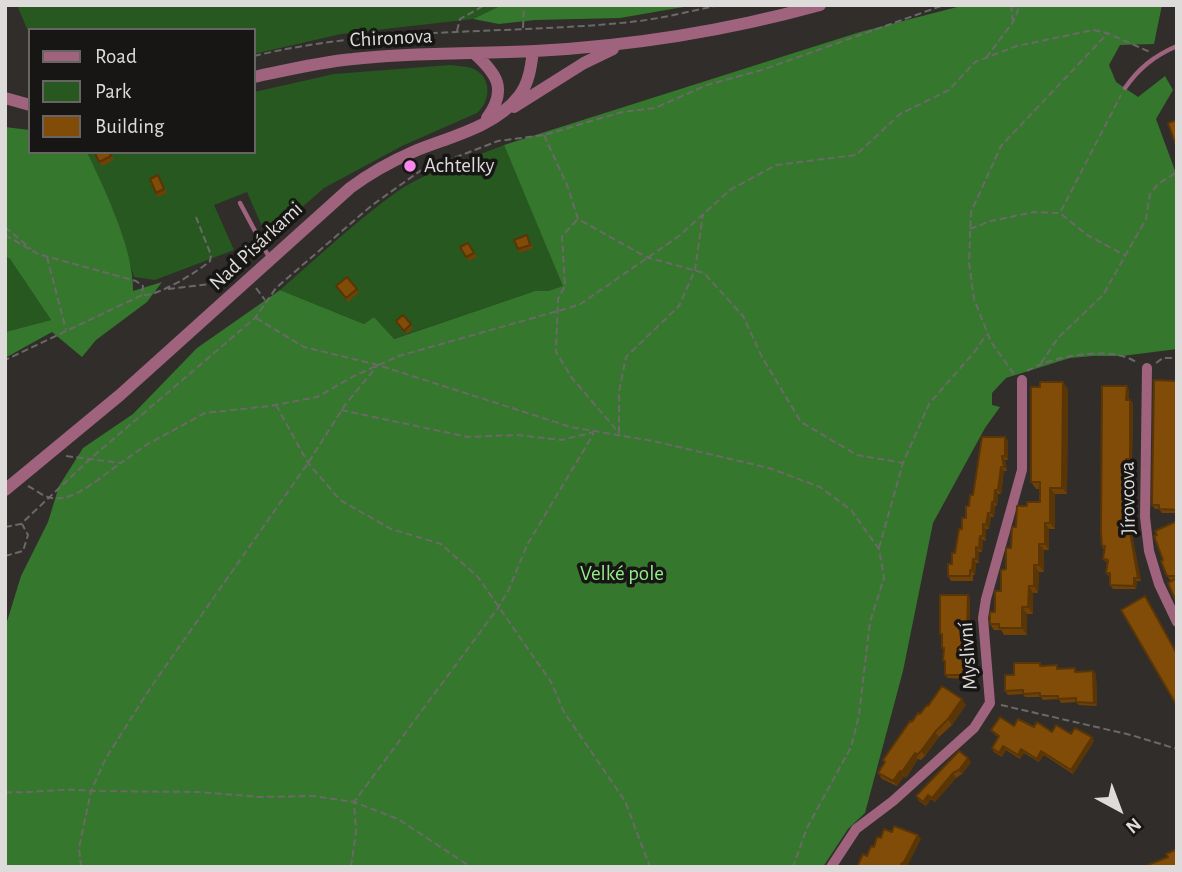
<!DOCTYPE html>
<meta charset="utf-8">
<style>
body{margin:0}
#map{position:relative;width:1182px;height:872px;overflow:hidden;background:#302d2b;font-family:"Alegreya Sans",sans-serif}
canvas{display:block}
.frame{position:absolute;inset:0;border:7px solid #dedcda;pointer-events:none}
.legend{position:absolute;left:28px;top:28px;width:228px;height:126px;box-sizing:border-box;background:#171615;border:2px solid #676564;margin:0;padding:9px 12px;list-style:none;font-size:21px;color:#dedcda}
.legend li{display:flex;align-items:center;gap:14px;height:35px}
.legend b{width:35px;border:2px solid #676564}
.north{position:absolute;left:1084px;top:774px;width:70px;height:70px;-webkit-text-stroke:5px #171615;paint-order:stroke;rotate:139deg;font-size:19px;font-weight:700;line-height:28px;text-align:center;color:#dedcda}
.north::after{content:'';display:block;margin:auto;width:24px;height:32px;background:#dedcda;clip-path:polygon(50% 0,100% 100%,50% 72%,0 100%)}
</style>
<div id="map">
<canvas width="1182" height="872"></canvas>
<div class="frame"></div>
<ul class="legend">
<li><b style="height:9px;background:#9f637d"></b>Road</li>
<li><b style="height:19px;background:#265820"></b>Park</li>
<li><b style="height:19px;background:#814c08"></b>Building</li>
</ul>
<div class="north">N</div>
</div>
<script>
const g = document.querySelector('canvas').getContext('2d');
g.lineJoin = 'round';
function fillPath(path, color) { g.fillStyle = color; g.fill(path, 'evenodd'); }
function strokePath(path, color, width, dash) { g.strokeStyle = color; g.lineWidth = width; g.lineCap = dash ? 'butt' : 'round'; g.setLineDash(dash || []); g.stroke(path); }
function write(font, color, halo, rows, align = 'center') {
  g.font = font + ' "Alegreya Sans",sans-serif'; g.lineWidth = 7; g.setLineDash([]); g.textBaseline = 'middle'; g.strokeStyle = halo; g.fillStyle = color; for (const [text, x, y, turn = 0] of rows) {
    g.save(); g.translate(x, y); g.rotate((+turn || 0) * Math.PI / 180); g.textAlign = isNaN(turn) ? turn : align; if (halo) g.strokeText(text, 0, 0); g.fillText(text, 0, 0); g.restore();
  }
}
fillPath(new Path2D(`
 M17,5H502L473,19L341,34L254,54V30H30V36Z
 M450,65C457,66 467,66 474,69C492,78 491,101 477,113L402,146L324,188L267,238L247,192L214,205L234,250L155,280L134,277L114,212L87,152H254V92L334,74Z
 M504,145L564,286L548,291H535L393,339L374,317L364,324L280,290C318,257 355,222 395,193C424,172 471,158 504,145Z
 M5,256L10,259L51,320L5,332Z`), '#265820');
fillPath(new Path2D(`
 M502,5H695L620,18L535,20L499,24L473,19Z
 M965,5H1162L1154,44L1120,45L1109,65L1116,82L1138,97L1165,76L1173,90L1156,119L1177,176V349L1122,356H1093L1070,358L1006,378L992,393V405L1000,407L985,428L933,523L903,671L865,813L848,829L823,867H5V628L21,576L48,522L59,486L83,448L133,414L197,348L280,290L364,324L374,317L394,339L535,291H548L563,286L504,145L860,32Z
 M5,127L30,130V152H87C105,190 134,250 133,291L162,282L147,302L96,340L82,357L52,332L5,358V332L51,320L10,259L5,256Z`), '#35772d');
strokePath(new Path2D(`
 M1011,5L1013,22
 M523,28L524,5
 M457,31L460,19L485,5
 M254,56C378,26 505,35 631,22C660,19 691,11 720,5
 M986,58L1013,22L1020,5
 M544,135L567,185L578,219L646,257L704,273L743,316L762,357L801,422L857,455L903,463
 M1061,211L1121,95
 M577,220L562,236L565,286L558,299L556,352L572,378L619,433
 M5,227L31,249
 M970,229L991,221L1034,212L1060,213L1087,235L1124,255
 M5,235L38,254L136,281L143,286L142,295L5,360
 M47,257L66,330
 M256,288L265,300
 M168,289L210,284L231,278
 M144,295C158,296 199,271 210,261L211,255L196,217
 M256,318L304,347L378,365L571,427L653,441L769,468L820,487L851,510L879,549L884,578L870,622L859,715L851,747L807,828L793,867
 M1041,363L1058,338L1103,295L1146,219L1150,194L1158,184L1177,172
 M1156,363L1163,358H1177
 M1027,371C1052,356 1111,345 1136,362
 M1014,374L991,342L974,299L969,263L971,212L1001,146L1107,34
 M276,405L308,463L340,500L391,529L441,544L478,577L551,682L564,712L625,801L650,867
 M341,410L468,437L517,435L562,440L594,432
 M619,433V392L626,357L679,306L695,270L703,214
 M66,456L121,463L146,445L205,413L270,406L317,397L354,376L399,356L579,305L679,236L730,190L776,165L856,155L900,114L949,90L975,62L1017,46L1093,30L1107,33L1150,52
 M28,486C34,489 41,495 48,497C72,505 100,477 118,465
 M5,527L21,524L90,459L255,318L276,288L371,206L420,171L498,141L544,135L622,112L655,108L707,85L762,70L944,5
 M879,548L903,463L929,404L976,350L986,335
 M5,556L23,551L28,535L22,524
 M5,582L6,558
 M1001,705L1131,735L1177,749
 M5,792C34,794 63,787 91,791L199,792L260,797L313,796L354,802L398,819L471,867
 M81,867L79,848L91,791L106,758L151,687L308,463L345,405L377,366
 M351,867L356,831L354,802L498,608L509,589L527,545L594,433`), '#6b6967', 2, [7, 3.5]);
strokePath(new Path2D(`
 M1125,88C1139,68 1154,56 1177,46
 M240,203L270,259`), '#9f637d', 4.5);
strokePath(new Path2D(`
 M1147,368L1145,517L1149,551L1159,584L1177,622
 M831,867L856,829L893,801L974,728L990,703L983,618L986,599L1022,470V380`), '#9f637d', 10);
strokePath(new Path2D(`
 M474,53C497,74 508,89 487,118
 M254,77C287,70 320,62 353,59C414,52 475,54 535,51C632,46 726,31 820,5
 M5,98L30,105
 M514,107L584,63L613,49
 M5,490L120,395L350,188C370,173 392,161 415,151C449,137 495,127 519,96C529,83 531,67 533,51`), '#9f637d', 12);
fillPath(new Path2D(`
 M97,152H110L114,160L102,166L99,162Z
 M158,175L167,193L158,197L156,193Z
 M527,235L533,248L520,253L518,249Z
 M468,243L477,257L469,261L460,247Z
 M347,277L359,292L348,302L336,286Z
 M403,315L413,328L407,334L396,321Z
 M1177,381V513H1162L1159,509H1155L1152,505Z
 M1068,389L1067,494H1055V529H1049V550H1044V572H1039L1038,593H1033V614H1027V635H1004L1001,630H994L990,624L995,612L1001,591L1016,527L1027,506L1040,502V489H1036L1031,482Z
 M1129,390V400L1133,403L1132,462H1128V479H1129L1132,483V535L1141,581H1137L1136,589H1113L1110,585V576H1109L1106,573L1107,563L1103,559L1104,550L1102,546Z
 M1005,437L1008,441V460H1005L1007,471H1004L1001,494H998L997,506H995L994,517H991L989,529H986V541L983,540L982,552H979V563H976L975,575H973V581H951L948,576L969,506Z
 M1177,521V604L1174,580H1170L1167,576L1163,560Z
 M968,595L970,598V636L972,638L971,648L974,652L971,679L948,678L945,675V664L943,661L944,650L942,648V637L940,634Z
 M1042,666L1077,671H1093L1096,674L1097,706L1079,705L1076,702L1061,703L1059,699L1043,700L1041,697H1025L1023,694L1008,695L1005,691L1014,675Z
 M966,705L952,725L939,737L925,756L921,760L918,759L906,778L904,776L897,786L882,779L878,773L885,762L883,760L912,722L928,706Z
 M1014,726L1034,727L1052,732L1092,737L1094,741L1073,774L1044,755L1039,762L1024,753L1020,759L1006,750L1002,757L994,752L992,748L998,737L994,734L991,730Z
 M971,762L962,774L956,778L935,802L931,799L926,806L919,801L916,796Z`), '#6f4107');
fillPath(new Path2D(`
 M1063,382L1068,389L1067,494L1062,488Z
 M1127,386L1129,390V403L1126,400Z
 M1130,400L1133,403L1132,462L1130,459Z
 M1005,437L1008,441V460L1005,456Z
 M1002,456L1005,460L1007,471L1004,467Z
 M1126,459L1128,462V483L1125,479Z
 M1001,467L1004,471L1001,494L998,490Z
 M1129,479L1132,483V535L1141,581L1138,578L1130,532Z
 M1050,488L1055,494V529L1050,523Z
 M995,490L998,494L997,506L994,502Z
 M992,502L995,506L994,517L991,513Z
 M988,513L991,517L989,529L986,525Z
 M1045,523L1049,529V550L1045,544Z
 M983,524L986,529V541L983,536Z
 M980,536L983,540L982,552L979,548Z
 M1039,544L1044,550V572L1039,565Z
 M976,547L979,552V563L976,559Z
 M973,559L976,563L975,575L972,571Z
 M1034,565L1039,572L1038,593L1034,586Z
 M1134,578L1137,581L1136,589L1134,586Z
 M1029,586L1033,593V614L1028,607Z
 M968,595L970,598V636L972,638L971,648L974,652L971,679L968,675Z
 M1022,607L1027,614V635L1022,628Z
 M1093,671L1096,674L1097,706L1094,703Z
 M962,699L966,705L952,725L948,719Z
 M935,732L939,737L925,756L921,751Z
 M1092,737L1094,741L1073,774L1071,770Z
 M1003,746L1006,750L1002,757L999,753Z
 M1021,749L1024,753L1020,759L1018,755Z
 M1041,751L1044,755L1039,762L1037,759Z
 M915,753L918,759L906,778L902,772Z
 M968,758L971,762L962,774L959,770Z
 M900,771L904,776L897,786L893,781Z
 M953,773L956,778L935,802L932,798Z
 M928,795L931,799L926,806L923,802Z
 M918,835L921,839L907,867H905L903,864Z`), '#5a3506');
const building = new Path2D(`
 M1177,120V148L1168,123Z
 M97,152H109L111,156L99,162L95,153Z
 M158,175L164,189L156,193L150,179Z
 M527,235L530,245L518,249L514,240Z
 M468,243L474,253L466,257L460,247Z
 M347,277L357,289L346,298L336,286Z
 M403,315L411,324L404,331L396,321Z
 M1154,380L1177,381V510L1159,509V505H1152Z
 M1040,382H1063L1062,488H1050V523H1045V544H1039V565H1034V586H1029L1028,607H1022V628H999V624H990V612H995V591H1001V570L1006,569V548H1011L1012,527H1016L1017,506H1027V502H1040V482H1031V387H1040Z
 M1102,386H1127L1126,400H1130V459H1126L1125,479H1129L1130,532L1138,578H1134V586L1110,585V573H1106L1108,560L1103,559L1105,546H1102L1101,533Z
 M982,437H1005V456H1002L1004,467H1001L998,490H995L994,502H992L991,513H988L986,525L983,524V536H980L979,548L976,547V559H973L972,571L970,570V576H948V564H952V553H955L959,529H962V518H966V506H969L970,495H973Z
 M1177,521V576H1167L1161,561L1163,560L1154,536L1157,535L1155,531Z
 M1177,578V604L1168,583Z
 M940,595H968L967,635H969V648H971L968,675H945V661H943L944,648H942V634H940Z
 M1145,596L1177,654V706L1121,610Z
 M1014,663H1040V666L1057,665V669L1075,668V672L1093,671L1094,703L1076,702V698L1058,699V696H1040V693L1023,694V690L1005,691V675H1014Z
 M942,686L962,699L948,719L935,732L921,751L917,755L915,753L902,772L900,771L893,781L878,773L885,762L883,760L910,721L912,722L918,713L920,714L927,705L928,706Z
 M1000,717L1014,726L1018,719L1034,727L1037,722L1052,732L1056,725L1071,734L1075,728L1092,737L1071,770L1041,751L1037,759L1021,749L1018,755L1003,746L999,753L992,748L999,736L991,730Z
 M959,751L968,758L959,770L953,773L932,798L928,795L923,802L916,796Z
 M894,826L918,835L903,864L902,863L900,867H857L863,854L867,856L871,846L874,847L877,837L881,838L884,829L892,832Z
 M1177,849V867H1143L1168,857L1166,854Z`);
fillPath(building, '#814c08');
strokePath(building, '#5a3506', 2);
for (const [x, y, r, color] of [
 [410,166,7,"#f888ea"]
]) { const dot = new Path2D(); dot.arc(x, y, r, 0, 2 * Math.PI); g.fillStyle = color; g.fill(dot); strokePath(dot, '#171615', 2.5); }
write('21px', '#dedcda', '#171615', [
 ["Chironova",391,38,-3],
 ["Nad Pisárkami",256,246,-43],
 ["Jírovcova",1128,498,-91],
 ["Myslivní",968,656,-94]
]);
write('21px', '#dedcda', '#171615', [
 ["Achtelky",424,166]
], 'left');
write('21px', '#94ec88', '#171615', [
 ["Velké pole",622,574]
]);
</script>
